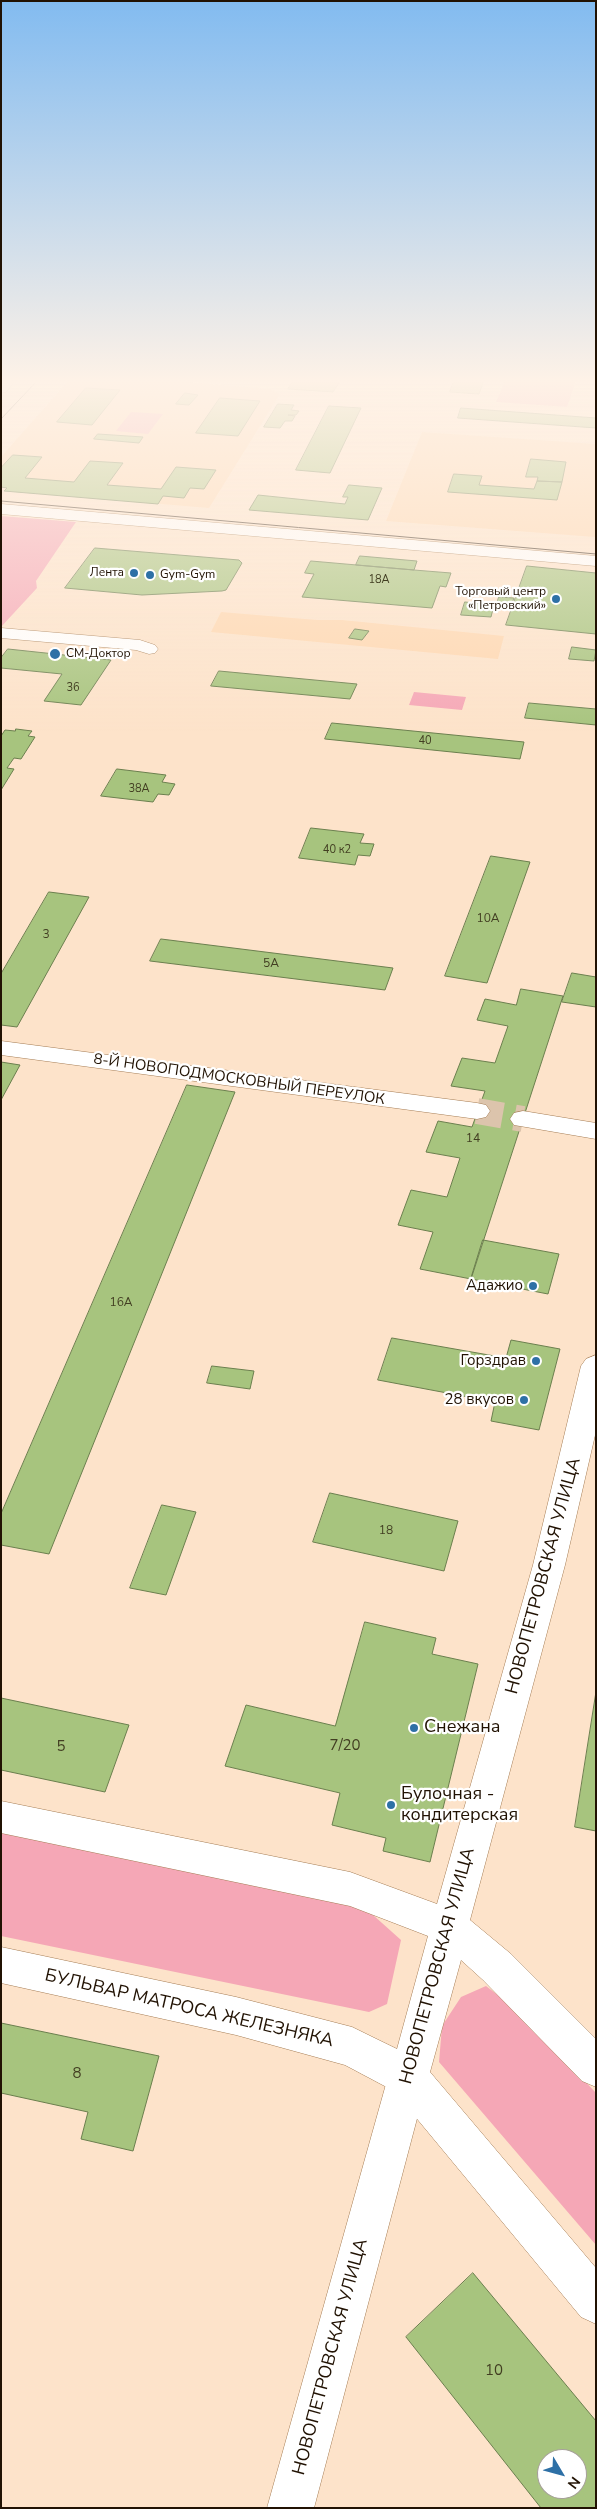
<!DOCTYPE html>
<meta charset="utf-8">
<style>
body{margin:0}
#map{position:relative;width:597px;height:2509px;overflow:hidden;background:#fde3ca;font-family:"Nunito Sans",sans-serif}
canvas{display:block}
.frame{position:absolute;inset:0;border:2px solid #211203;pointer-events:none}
.north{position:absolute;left:537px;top:2449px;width:50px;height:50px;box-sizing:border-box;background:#fff;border:1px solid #a6a09a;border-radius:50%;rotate:127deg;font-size:14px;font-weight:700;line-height:20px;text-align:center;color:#211203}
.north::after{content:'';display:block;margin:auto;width:18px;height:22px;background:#2e70a6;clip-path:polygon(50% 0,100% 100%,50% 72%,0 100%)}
</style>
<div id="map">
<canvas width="597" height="2509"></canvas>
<div class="frame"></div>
<div class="north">N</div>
</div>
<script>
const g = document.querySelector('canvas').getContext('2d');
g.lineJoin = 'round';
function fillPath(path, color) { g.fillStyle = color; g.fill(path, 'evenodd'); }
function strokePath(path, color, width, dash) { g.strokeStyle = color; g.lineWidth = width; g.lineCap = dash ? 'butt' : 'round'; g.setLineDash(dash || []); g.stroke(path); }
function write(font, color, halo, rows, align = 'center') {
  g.font = font + ' "Nunito Sans",sans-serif'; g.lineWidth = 4.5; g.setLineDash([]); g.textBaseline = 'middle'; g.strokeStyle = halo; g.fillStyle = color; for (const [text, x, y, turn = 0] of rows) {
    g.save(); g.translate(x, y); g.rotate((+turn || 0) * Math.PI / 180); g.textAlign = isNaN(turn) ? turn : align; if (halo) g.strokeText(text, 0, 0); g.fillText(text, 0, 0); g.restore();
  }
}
fillPath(new Path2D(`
 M68,381H175L270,389L280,394L209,508L4,491L7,488L1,487V457Z
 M422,432L596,444L595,537L386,521Z
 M221,612L317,620H342L504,636L498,659L211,632Z`), '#fed7b0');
fillPath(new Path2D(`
 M505,381H576L567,407L496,402Z
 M131,412L163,414L148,434L116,431Z
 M1,516L76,522L36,581L37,588L1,627Z
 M414,692L466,697L462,710L409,705Z
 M1,1832L363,1906L401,1940L387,2004L369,2012L1,1936Z
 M486,1986L521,2013L596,2093V2245L439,2062L442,2026L461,1997Z`), '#f5a7b6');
const building = new Path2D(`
 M293,381H323L339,383L333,392L288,389Z
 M454,381H484L479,394L450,392Z
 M86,388L120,390L92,425L57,422Z
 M185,393L198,395L189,405L176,404Z
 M220,398L260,401L238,436L196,433Z
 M278,404L294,405L291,410L299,411L296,415H288L295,416L292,421H285L280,428L264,427Z
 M329,406L361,408L330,473L296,470Z
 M461,408L596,418V428L458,418Z
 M98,434L143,437L139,443L94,439Z
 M13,455L42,457L25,478L74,482L90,461L123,463L107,485L161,489L176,467L216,470L204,489L190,488L184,498L163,496L158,504L4,491L7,488L1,487V468Z
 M531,459L566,462L562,482L537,481L538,477H526Z
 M454,474L482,476L479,485L534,489L537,481L562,482L557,500L448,492Z
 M349,485L382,488L368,520L249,510L258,495L345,504L348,497H343Z
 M95,548L239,560L242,563L226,590L222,591L142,595L65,588Z
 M360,556L417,561L414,570L356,565Z
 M311,561L414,570L451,573L446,587L440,586L432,608L302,597L314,574L305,573Z
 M527,566L596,573V634L506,625Z
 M499,597L514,598L511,605L497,604Z
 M465,602L494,605L491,617L461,615Z
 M355,629L369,631L362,640L349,638Z
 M572,647L596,650L594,661L569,659Z
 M8,649L55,654L111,660L81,705L44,701L62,674L1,668V658Z
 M219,671L357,684L350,699L211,686Z
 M529,703L596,709V725L525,718Z
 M332,723L524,742L520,759L325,739Z
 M16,729L32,731L28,736L35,737L21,759L14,758L7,768L14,769L1,790V736L5,730L15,731Z
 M117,769L166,775L162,782L175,784L169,795L158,794L153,802L101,796Z
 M311,828L364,834L360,843L374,844L370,856L358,855L355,865L299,858Z
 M491,856L530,862L487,983L445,976Z
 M49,892L89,897L17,1027L1,1025V974Z
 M161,939L393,968L385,990L150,961Z
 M572,973L596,977V1007L562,1002Z
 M521,989L563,996L471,1279L420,1269L433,1232L398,1225L411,1190L447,1197L460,1158L426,1152L438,1121L472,1127L485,1091L451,1086L462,1058L495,1063L508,1026L477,1020L485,999L516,1005Z
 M1,1062L20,1065L1,1100Z
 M187,1085L235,1092L49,1554L1,1545V1514Z
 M483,1240L559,1254L548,1294L471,1279Z
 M392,1338L506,1358L511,1340L560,1349L539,1430L491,1421L495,1402L378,1380Z
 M212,1366L254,1371L250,1389L207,1383Z
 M330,1493L458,1521L444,1571L313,1542Z
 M162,1505L196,1512L166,1595L130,1588Z
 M365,1622L436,1638L432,1654L478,1664L430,1862L383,1851L386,1838L332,1825L340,1793L225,1766L246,1705L335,1726Z
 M596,1692V1831L575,1827Z
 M1,1698L129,1725L105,1792L1,1770Z
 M1,2023L159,2056L133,2151L81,2139L88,2112L1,2093Z
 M473,2273L596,2421V2508H541L406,2337ZM547,2459H577V2489H547Z`);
fillPath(building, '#a7c47e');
strokePath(building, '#6b7f4e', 1);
strokePath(new Path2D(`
 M477,1111L523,1119`), '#dcc4ac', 26, [26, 12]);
const minor = new Path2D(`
 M1,628L140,640L155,645L158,649L155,653L149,654L136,650L1,638Z
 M1,1041L477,1103L486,1105L490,1111L486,1117L477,1119L1,1055Z
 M523,1111L596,1123V1139L514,1125L510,1119L514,1113Z
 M408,2057L422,2063L428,2077L314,2508H267L388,2077L394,2063Z`);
const tertiary = new Path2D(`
 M1,504L596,556V566L1,514Z
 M596,1355V1431L565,1565L470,1920L511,1954L596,2039V2087L582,2081L483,1980L461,1960L430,2072L596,2268V2324L581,2317L394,2091L345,2065L236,2035L1,1983V1947L236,1997L352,2027L397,2049L428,1936L350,1906L1,1833V1801L350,1872L437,1904L533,1565L581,1366L586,1359Z`);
const secondary = new Path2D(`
 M1,381H15L6,392L1,393Z`);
strokePath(minor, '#a57d55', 1);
strokePath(tertiary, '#a57d55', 1);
strokePath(secondary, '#a57d55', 1);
fillPath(minor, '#fff');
fillPath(tertiary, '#fff');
fillPath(secondary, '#fff');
strokePath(new Path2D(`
 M1,419L37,381
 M1,501L596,554`), '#453424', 1);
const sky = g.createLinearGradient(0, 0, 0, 733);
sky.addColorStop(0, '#82bbf0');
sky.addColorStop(0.52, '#fef2e7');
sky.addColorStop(1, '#fef2e700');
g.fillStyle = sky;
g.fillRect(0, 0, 597, 733);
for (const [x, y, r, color] of [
 [134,573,5,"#2e70a6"],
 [150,575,5,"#2e70a6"],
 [556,599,5,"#2e70a6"],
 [55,654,6,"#2e70a6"],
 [533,1286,5,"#2e70a6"],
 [536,1361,5,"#2e70a6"],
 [524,1400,5,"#2e70a6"],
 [414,1728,5,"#2e70a6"],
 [391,1805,5,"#2e70a6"]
]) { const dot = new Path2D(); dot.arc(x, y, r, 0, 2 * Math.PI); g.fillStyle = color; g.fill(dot); strokePath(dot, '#fff', 2); }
write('11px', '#423e22', null, [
 ["18А",379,580],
 ["36",73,688],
 ["40",425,741],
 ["38А",139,789],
 ["40 к2",337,850]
]);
write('12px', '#211203', '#fff', [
 ["Лента",124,573],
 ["Gym-Gym",160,575,"left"],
 ["Торговый центр",546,592],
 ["«Петровский»",546,606],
 ["СМ-Доктор",66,654,"left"]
], 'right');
write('12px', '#423e22', null, [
 ["10А",488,919],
 ["3",46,935],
 ["5А",271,964],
 ["14",473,1139],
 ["16А",121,1303],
 ["18",386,1531]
]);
write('15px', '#211203', '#fff', [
 ["8-Й НОВОПОДМОСКОВНЫЙ ПЕРЕУЛОК",239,1080,8]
]);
write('15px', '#211203', '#fff', [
 ["Адажио",523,1286],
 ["Горздрав",526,1361],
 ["28 вкусов",514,1400]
], 'right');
write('15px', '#423e22', null, [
 ["7/20",345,1746],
 ["5",61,1747],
 ["8",77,2074],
 ["10",494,2371]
]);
write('18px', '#211203', '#fff', [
 ["НОВОПЕТРОВСКАЯ УЛИЦА",544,1576,-75],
 ["НОВОПЕТРОВСКАЯ УЛИЦА",438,1966,-75],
 ["БУЛЬВАР МАТРОСА ЖЕЛЕЗНЯКА",189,2009,13],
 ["НОВОПЕТРОВСКАЯ УЛИЦА",331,2357,-75]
]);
write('18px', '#211203', '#fff', [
 ["Снежана",424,1728],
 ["Булочная -",401,1795],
 ["кондитерская",401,1816]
], 'left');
</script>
